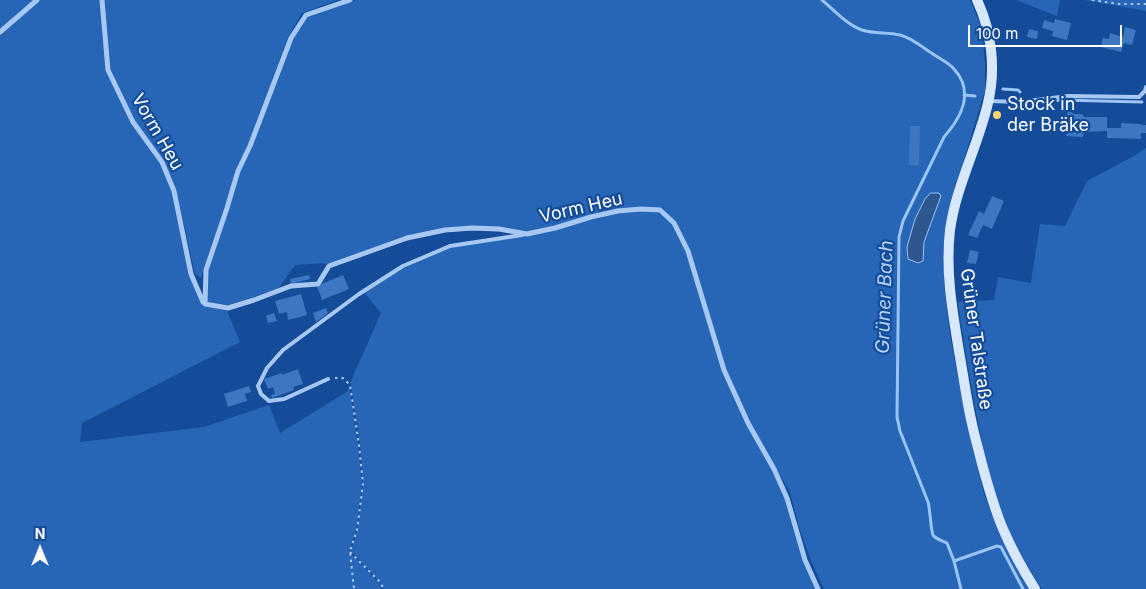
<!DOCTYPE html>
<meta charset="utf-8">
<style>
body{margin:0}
#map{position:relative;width:1146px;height:589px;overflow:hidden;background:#144c99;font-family:Inter,sans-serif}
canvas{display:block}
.north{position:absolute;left:15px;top:524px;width:50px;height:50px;-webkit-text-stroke:4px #144c99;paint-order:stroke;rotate:0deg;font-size:14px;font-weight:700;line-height:20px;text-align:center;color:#fff}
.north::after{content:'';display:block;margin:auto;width:18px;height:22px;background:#fff;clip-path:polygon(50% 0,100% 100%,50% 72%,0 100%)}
.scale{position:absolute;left:968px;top:25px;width:154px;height:22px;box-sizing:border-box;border:2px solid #fff;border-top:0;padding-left:6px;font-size:15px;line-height:18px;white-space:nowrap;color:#fff;-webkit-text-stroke:4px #144c99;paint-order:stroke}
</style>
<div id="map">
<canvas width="1146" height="589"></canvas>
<div class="north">N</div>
<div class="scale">100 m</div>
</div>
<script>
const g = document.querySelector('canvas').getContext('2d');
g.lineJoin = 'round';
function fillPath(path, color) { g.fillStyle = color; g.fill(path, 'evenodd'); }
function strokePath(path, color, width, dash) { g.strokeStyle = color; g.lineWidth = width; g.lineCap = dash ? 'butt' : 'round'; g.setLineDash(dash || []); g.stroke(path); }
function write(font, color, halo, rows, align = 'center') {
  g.font = font + ' Inter,sans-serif'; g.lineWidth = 4.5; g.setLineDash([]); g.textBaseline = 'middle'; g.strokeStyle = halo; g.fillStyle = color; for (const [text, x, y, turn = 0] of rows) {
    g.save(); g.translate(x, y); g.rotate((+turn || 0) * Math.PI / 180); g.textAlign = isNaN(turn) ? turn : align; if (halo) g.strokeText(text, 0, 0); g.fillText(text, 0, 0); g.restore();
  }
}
fillPath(new Path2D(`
 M0,0H338L302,13L288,37L225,207L201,278L195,274L176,190L163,161L134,121L111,71L106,35L107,72L132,123L161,163L173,192L190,276L203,306L227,311L240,342L82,423L80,442L204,427L269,405L280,433L348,391L349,384L358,445L362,484L356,530L349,551L379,583L382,589H0Z
 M357,0H970L980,24L983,42L985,65V90L962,166L954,188L945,229L943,249L945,292L949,329L967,426L984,494L998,531L1021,576L1029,589H824L810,558L800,530L790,492L749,423L725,370L708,313L675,223L660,210L641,208L526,233L445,229L327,265L325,263L295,265L278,289L228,305L207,302L208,270L240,172L293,39L308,17L346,3Z
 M1016,0H1060L1057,16Z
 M1084,0H1146V11L1141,10Z
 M1146,148V589H1042C1029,569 1016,547 1007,525C989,482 980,435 972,389C967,360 962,332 958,302L994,300L998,277L1031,283L1040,224L1065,226L1087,181L1136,155Z
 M641,210L657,212L673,223L687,252L722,369L772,469L785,498L793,530L803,560L816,589H384L379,581L351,551L357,531L363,484L360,445L351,385L350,383L381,313L364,292L405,267L451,247L528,235H535C570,225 605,215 641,210Z`), '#2766b7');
const water = new Path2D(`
 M931,193H939L941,196L924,242L923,261L918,263L908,259L907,247L915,219L925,199Z`);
fillPath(water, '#2e5790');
strokePath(water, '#9ac3f6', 1);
strokePath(new Path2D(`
 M822,0C834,10 847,25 862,30C874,34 887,32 900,35C912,38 922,47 933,54C940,59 949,63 954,69C975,92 961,118 944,137L903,221L899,237L897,417L900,431L928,502C930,508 931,532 933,535C935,539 943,541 947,543L954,561L961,589
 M1003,89L1018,90L1020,92
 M964,95L975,96
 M1042,101L1060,100L1142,102
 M954,561L997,546L1001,547L1023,589`), '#9ac3f6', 3);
fillPath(new Path2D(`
 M1055,19L1071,23L1067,40L1052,36L1053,31L1042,28L1044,20L1054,23Z
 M1125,27L1136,30L1132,45L1124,43L1121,52L1101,47L1103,38L1109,39L1110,33L1123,37Z
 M1029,29L1038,31L1037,39L1027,37Z
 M1068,112H1071L1074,114H1082L1084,117H1107V128H1121V123L1141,124V125H1146V133H1141V139L1107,138V131L1084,132L1083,137L1066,136L1068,131L1070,130L1071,123L1066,117Z
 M910,126H920L919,166L909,165Z
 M992,196L1004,201L992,229L983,225L977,238L968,235L979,211L984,214Z
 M970,250L979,252L976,264L967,263Z
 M309,275L310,279L291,284L290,279Z
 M343,275L349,289L322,300L317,286Z
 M301,294L307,315L288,320L287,312L279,314L275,301Z
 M326,308L328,313L316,322L313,313Z
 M274,313L277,321L268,323L266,316Z
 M298,369L303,384L293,387L294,390L272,398L271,395L275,394L273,387L268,389L264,379L282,373V375Z
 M249,386L251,392L245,394L247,401L228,407L224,394Z`), '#3d76c1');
strokePath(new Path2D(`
 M1092,0L1119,4H1146
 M335,378H343L350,385L359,445L363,484L357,530L350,551L354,589
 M350,552L379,581L384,589`), '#a7c8f3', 2, [2.5, 4]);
strokePath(new Path2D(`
 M989,101L1020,102L1068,96L1139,97L1145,91L1146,87
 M328,379L284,399L269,401L261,394L258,386L267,368L283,350L359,294L403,266L450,246L522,235`), '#a7c8f3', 4);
strokePath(new Path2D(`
 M102,0L108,70L133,122L162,162L174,191L191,274L203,302
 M0,32L37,0
 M205,304L228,308L254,300L291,286L318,284L329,266L407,238L445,230L472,228L499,229L527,234L555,228L591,217L618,211L641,209L660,210L674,223L688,251L724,370L748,423L774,469L787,498L805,560L818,589
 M205,304L206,270L227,208L238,171L250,146L291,38L306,15L350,0`), '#a7c8f3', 5);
strokePath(new Path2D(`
 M977,0C992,32 996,69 988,103C978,146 956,186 950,230C945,272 953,315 960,357C964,380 967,402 972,424C975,438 979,451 982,464C988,486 994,508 1003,529C1012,550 1023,570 1035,589`), '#d7e7fc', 10);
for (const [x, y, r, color] of [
 [997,115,5,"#ffd669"]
]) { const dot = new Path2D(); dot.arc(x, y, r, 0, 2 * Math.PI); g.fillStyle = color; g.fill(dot); strokePath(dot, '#144c99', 2); }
write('18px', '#fff', '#144c99', [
 ["Stock in",1007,105],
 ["der Bräke",1007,126]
], 'left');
write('18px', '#fff', '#144c99', [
 ["Vorm Heu",157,132,60],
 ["Vorm Heu",581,208,-13],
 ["Grüner Talstraße",976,339,82]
]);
write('italic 19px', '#b4d3f9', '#144c99', [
 ["Grüner Bach",885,297,-88]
]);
</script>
